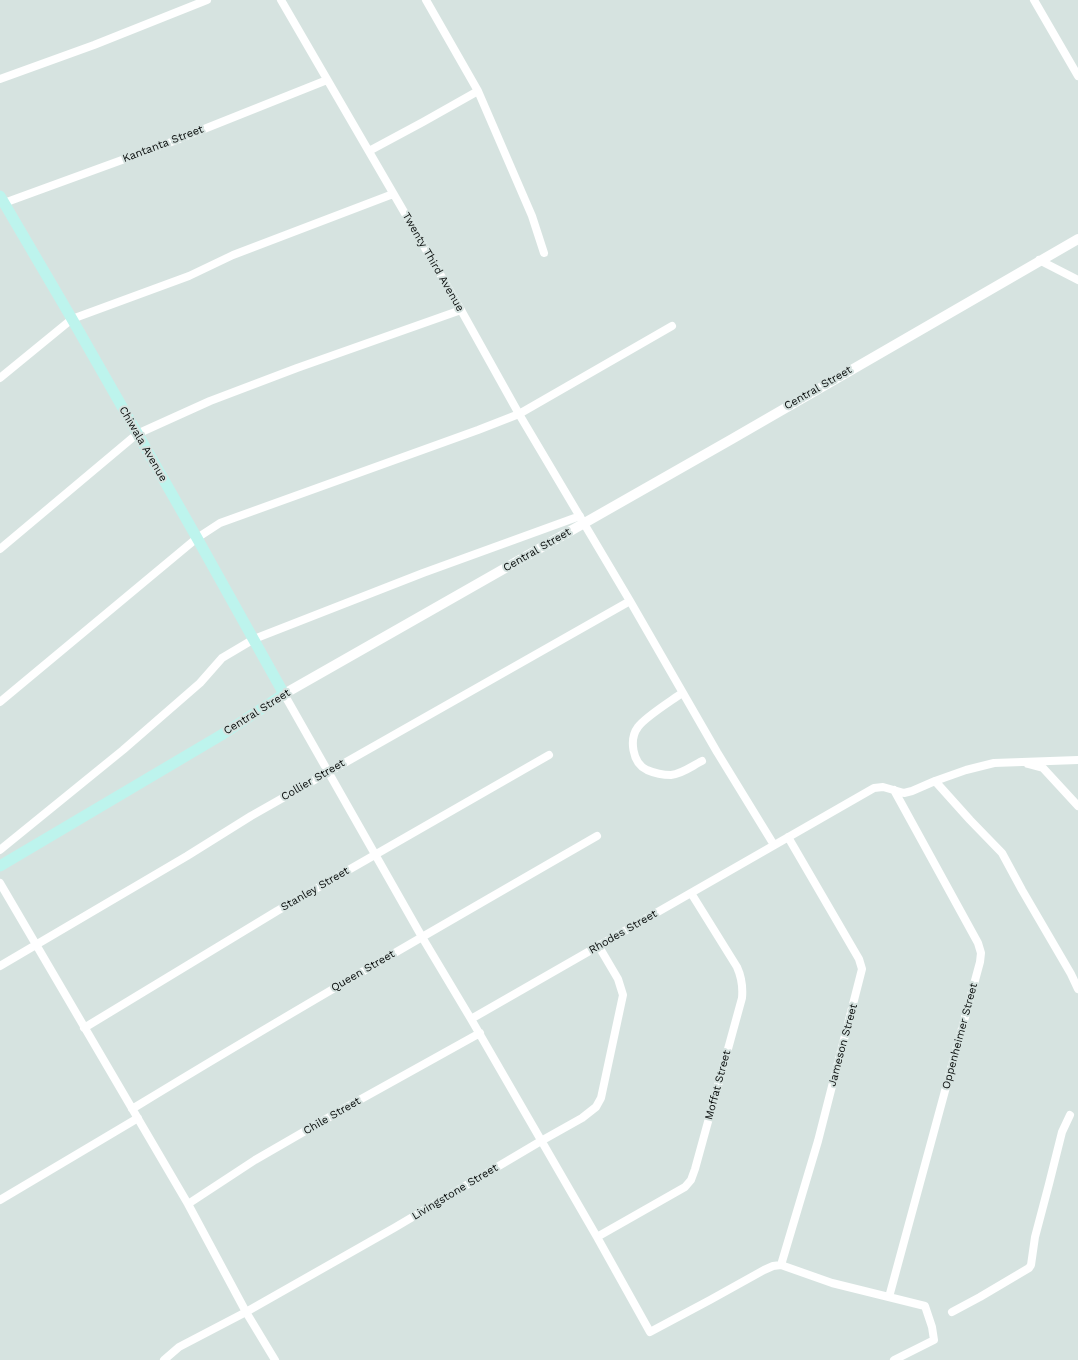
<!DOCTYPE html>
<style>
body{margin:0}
canvas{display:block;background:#d6e3e0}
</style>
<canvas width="1078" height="1360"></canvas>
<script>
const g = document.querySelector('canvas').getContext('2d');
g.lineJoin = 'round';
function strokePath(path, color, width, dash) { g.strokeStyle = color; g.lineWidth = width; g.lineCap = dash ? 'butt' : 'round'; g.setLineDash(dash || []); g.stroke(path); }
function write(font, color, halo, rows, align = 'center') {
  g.font = font + ' "Work Sans",sans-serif'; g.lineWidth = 4; g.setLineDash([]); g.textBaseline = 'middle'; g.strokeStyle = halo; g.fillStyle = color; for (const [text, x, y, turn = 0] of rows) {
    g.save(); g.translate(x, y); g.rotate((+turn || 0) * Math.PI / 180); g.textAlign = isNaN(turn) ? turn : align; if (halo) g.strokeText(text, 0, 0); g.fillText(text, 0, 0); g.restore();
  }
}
strokePath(new Path2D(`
 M281,0L461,310L519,414L630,601L717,752L774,845
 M426,0L478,91L532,216L544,253
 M1034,0L1078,76
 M0,79L94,45L207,0
 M369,151L423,122L478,91
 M4,203L174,141L327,80
 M1039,260L1078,280
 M0,378L72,319L189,276L233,255L393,194
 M0,549L137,434L210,401L297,368L461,310
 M682,693C671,701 645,717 638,727C629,739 632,763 647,770C654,773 663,775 671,775C682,774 692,766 702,761
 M284,694L422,937L471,1019L597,1237L650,1332L710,1300L764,1270L773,1266L781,1265L832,1283L925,1306L932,1327L934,1340L894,1360
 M0,702L197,538L220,523L478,430L519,414L672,326
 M1028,764L1043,768L1078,806
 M935,781L970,820L1002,853L1022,890L1071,974L1078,989
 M0,850L123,750L200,683L222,658L254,639L423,573L580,516
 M0,883L188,1204L246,1312L275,1360
 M0,966L187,856L251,816L630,601
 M471,1019L874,788L883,787L904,793L912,791L935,781L966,770L994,763L1078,760
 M84,1028L277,911L549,755
 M132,1109C286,1015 441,926 597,836
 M0,1200L138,1118
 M188,1204L255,1160L345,1108L480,1033
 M597,1237L685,1187L691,1180L695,1169L742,998C743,987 742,978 737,967L691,893
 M781,1265L818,1141L862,969L859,959L788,837
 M889,1297L980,962L981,953L978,943L894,790
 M952,1312L980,1297L1029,1268L1031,1265L1035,1237L1049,1184L1062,1132L1070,1115
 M164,1360L179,1347L246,1312L394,1228L541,1141L582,1118L596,1107L601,1098L623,995L618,979L598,945`), '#fff', 8);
strokePath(new Path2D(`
 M284,694L732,439L1078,239`), '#fff', 10);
strokePath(new Path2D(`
 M0,196L72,319L197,538L284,694L223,734L0,866`), '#bdf4ed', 11);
write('11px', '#0a0e0d', '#d6e3e0', [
 ["Kantanta Street",163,144,-21],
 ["Twenty Third Avenue",433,262,60],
 ["Central Street",818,388,-30],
 ["Chiwala Avenue",143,444,60],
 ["Central Street",537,550,-30],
 ["Central Street",257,712,-32],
 ["Collier Street",313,780,-30],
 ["Stanley Street",315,889,-30],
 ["Rhodes Street",623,932,-30],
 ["Queen Street",363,971,-30],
 ["Oppenheimer Street",960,1036,-75],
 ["Jameson Street",843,1045,-75],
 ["Moffat Street",718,1085,-75],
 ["Chile Street",332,1116,-30],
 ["Livingstone Street",455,1192,-31]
]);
</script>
